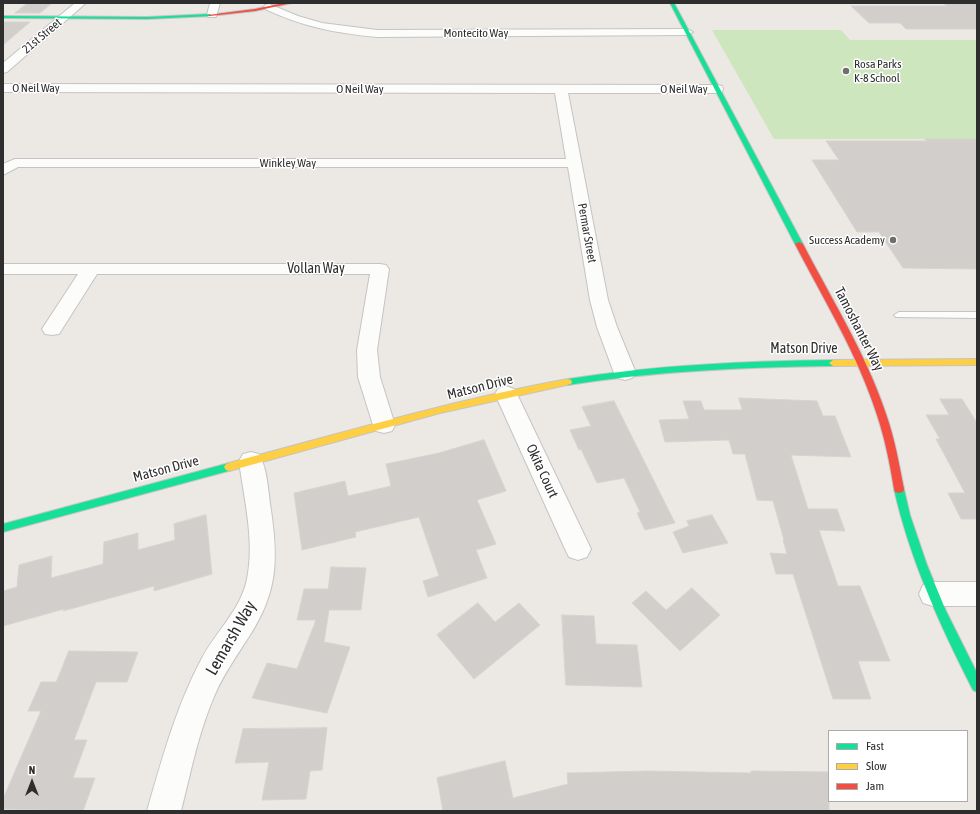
<!DOCTYPE html>
<style>
body{margin:0}
#map{position:relative;width:980px;height:814px;overflow:hidden;background:#ece8e4;font-family:"Asap Condensed",sans-serif}
canvas{display:block}
.frame{position:absolute;inset:0;border:4px solid #2e2e2e;pointer-events:none}
.legend{position:absolute;left:828px;top:730px;width:140px;height:72px;box-sizing:border-box;background:#fff;border:1px solid #ababab;margin:0;padding:5px 7px;list-style:none;font-size:12px;color:#2e2e2e}
.legend li{display:flex;align-items:center;gap:8px;height:20px}
.legend b{width:20px;border:1px solid #ababab}
.north{position:absolute;left:12px;top:762px;width:40px;height:40px;-webkit-text-stroke:3px #fff;paint-order:stroke;rotate:0deg;font-size:11px;font-weight:700;line-height:16px;text-align:center;color:#2e2e2e}
.north::after{content:'';display:block;margin:auto;width:14px;height:18px;background:#2e2e2e;clip-path:polygon(50% 0,100% 100%,50% 72%,0 100%)}
</style>
<div id="map">
<canvas width="980" height="814"></canvas>
<div class="frame"></div>
<ul class="legend">
<li><b style="height:5px;background:#16e098"></b>Fast</li>
<li><b style="height:5px;background:#ffcf43"></b>Slow</li>
<li><b style="height:5px;background:#f24e42"></b>Jam</li>
</ul>
<div class="north">N</div>
</div>
<script>
const g = document.querySelector('canvas').getContext('2d');
g.lineJoin = 'round';
function fillPath(path, color) { g.fillStyle = color; g.fill(path, 'evenodd'); }
function strokePath(path, color, width, dash) { g.strokeStyle = color; g.lineWidth = width; g.lineCap = dash ? 'butt' : 'round'; g.setLineDash(dash || []); g.stroke(path); }
function write(font, color, halo, rows, align = 'center') {
  g.font = font + ' "Asap Condensed",sans-serif'; g.lineWidth = 3; g.setLineDash([]); g.textBaseline = 'middle'; g.strokeStyle = halo; g.fillStyle = color; for (const [text, x, y, turn = 0] of rows) {
    g.save(); g.translate(x, y); g.rotate((+turn || 0) * Math.PI / 180); g.textAlign = isNaN(turn) ? turn : align; if (halo) g.strokeText(text, 0, 0); g.fillText(text, 0, 0); g.restore();
  }
}
fillPath(new Path2D(`
 M712,30H841L850,40H977V139H774Z`), '#cee6be');
const building = new Path2D(`
 M28,3H52L40,13H15Z
 M943,3H977V29H906L900,23H869L851,6H947Z
 M3,22H30L3,45Z
 M925,139H977V269L903,268L879,232H857L812,160H839L826,141H927Z
 M739,398L817,401L823,416H835L851,457L791,455L808,509H837L845,531L819,530L838,586H860L890,661H858L871,699H833L793,574H776L770,553L787,554L783,540H784L773,501L757,500L745,454H733L729,440L665,442L659,420L689,419L683,401H701L704,410H742Z
 M940,399H962L977,423V519H961L948,493H965L936,439H940L926,415H949Z
 M614,401L675,523L645,530L637,513L640,512L624,478L597,483L581,449L579,450L570,430L591,426L582,407Z
 M484,440L506,491L477,500L496,544L476,550L487,578L428,597L423,581L439,576L419,517L355,532L356,537L302,550L294,493L345,481L348,496L391,486L386,464L439,453Z
 M206,515L212,574L154,591V586L63,611L64,609L3,626V591L17,587L19,565L52,556L51,578L103,564L104,542L138,533V550L175,540L174,524Z
 M712,515L728,543L683,553L673,532L689,526L687,521Z
 M331,567L366,568L361,610H329L324,642L350,647L327,713L252,698L267,663L297,669L316,620H297L304,589H328Z
 M692,588L720,615L680,651L632,603L646,591L666,610Z
 M478,603L495,622L519,603L540,625L474,679L437,635Z
 M562,615L594,616L596,644L637,645L642,687L566,685Z
 M69,651L138,652L127,682H96L74,740H87L73,778H95L83,811L3,809V799L41,711H28L41,682H56Z
 M327,728L322,770L310,771L306,799L262,800L269,762L235,763L243,729Z
 M505,761L513,798L568,784L567,773L647,771L751,773V771L829,772V811H443L437,778Z`);
fillPath(building, '#d1cecb');
strokePath(building, '#d7d4d0', 1);
const lane = new Path2D(`
 M899,312H977V318L896,317L894,315Z`);
const street = new Path2D(`
 M75,3H86L7,72L3,73V63Z
 M210,3H220L216,17H208L207,15Z
 M269,4L298,16L322,23L377,30L687,29L693,32L687,35L377,37C335,33 304,27 265,9L264,7L265,5Z
 M3,84L717,85L722,86L723,89L722,92L717,93H568L608,300L617,327L636,373L632,378L625,380L618,378L614,373L597,327L590,300L568,167H18L3,175V164L15,159H566L555,93L3,92Z
 M3,264H380L386,265L389,269L377,350L380,377L395,425L392,431L384,433L376,431L373,425L358,377L357,350L370,274H97L59,334L52,335L45,334L42,329L78,274H3Z
 M506,386L514,389L517,394L591,549L587,557L578,560L569,557L565,549L495,394L498,389Z
 M251,452L259,454C268,470 268,493 271,510C278,560 278,591 250,635C238,654 225,672 216,692C199,730 191,771 181,811H147C162,759 176,707 201,660C215,632 241,610 247,579C255,541 244,499 239,461L243,454Z
 M933,582H977V606H933L923,603L919,594L923,585Z`);
const fast = new Path2D(`
 M670,3H674L803,244L801,245H797L795,244Z
 M210,14L212,16L147,19L3,18V16L147,17Z
 M833,360L837,363L833,366C744,367 656,371 568,385L564,382L568,379C656,365 744,361 833,360Z
 M229,463L232,464L234,467L232,470L3,532V524Z
 M899,485L903,486L904,489L910,515L927,565L946,611L977,673V692L973,690C940,625 910,560 894,489L895,486Z`);
const slow = new Path2D(`
 M977,359V365L833,366L829,363L833,360Z
 M568,379L571,380L572,382L571,384L440,413L229,471L226,470L224,467L226,464L229,463C342,433 453,400 568,379Z`);
const jam = new Path2D(`
 M284,3H292L255,11L210,16L208,15L255,9Z
 M799,242L803,244C832,300 866,354 886,414C895,439 899,464 904,489L903,492L899,493L895,492L894,489C890,464 885,439 877,415C858,355 824,300 795,244Z`);
strokePath(lane, '#c5c4c5', 2);
strokePath(street, '#c5c4c5', 2);
strokePath(fast, '#c5c4c5', 2);
strokePath(slow, '#c5c4c5', 2);
strokePath(jam, '#c5c4c5', 2);
fillPath(lane, '#fcfcfb');
fillPath(street, '#fcfcfb');
fillPath(fast, '#16e098');
fillPath(slow, '#ffcf43');
fillPath(jam, '#f24e42');
for (const [x, y, r, color] of [
 [846,71,4,"#706f6e"],
 [893,240,4,"#706f6e"]
]) { const dot = new Path2D(); dot.arc(x, y, r, 0, 2 * Math.PI); g.fillStyle = color; g.fill(dot); strokePath(dot, '#fff', 1.5); }
write('12px', '#2e2e2e', '#fff', [
 ["Montecito Way",476,33],
 ["21st Street",42,36,-40],
 ["O Neil Way",36,88],
 ["O Neil Way",360,89],
 ["O Neil Way",684,89],
 ["Winkley Way",288,163],
 ["Permar Street",587,233,80]
]);
write('12px', '#2e2e2e', '#fff', [
 ["Rosa Parks",854,64],
 ["K-8 School",854,78],
 ["Success Academy",885,240,"right"]
], 'left');
write('14px', '#2e2e2e', '#fff', [
 ["Vollan Way",316,269],
 ["Tamoshanter Way",859,329,63],
 ["Matson Drive",804,349],
 ["Matson Drive",480,387,-14],
 ["Matson Drive",166,469,-15],
 ["Okita Court",542,471,65]
]);
write('17px', '#2e2e2e', '#fff', [
 ["Lemarsh Way",231,638,-60]
]);
</script>
